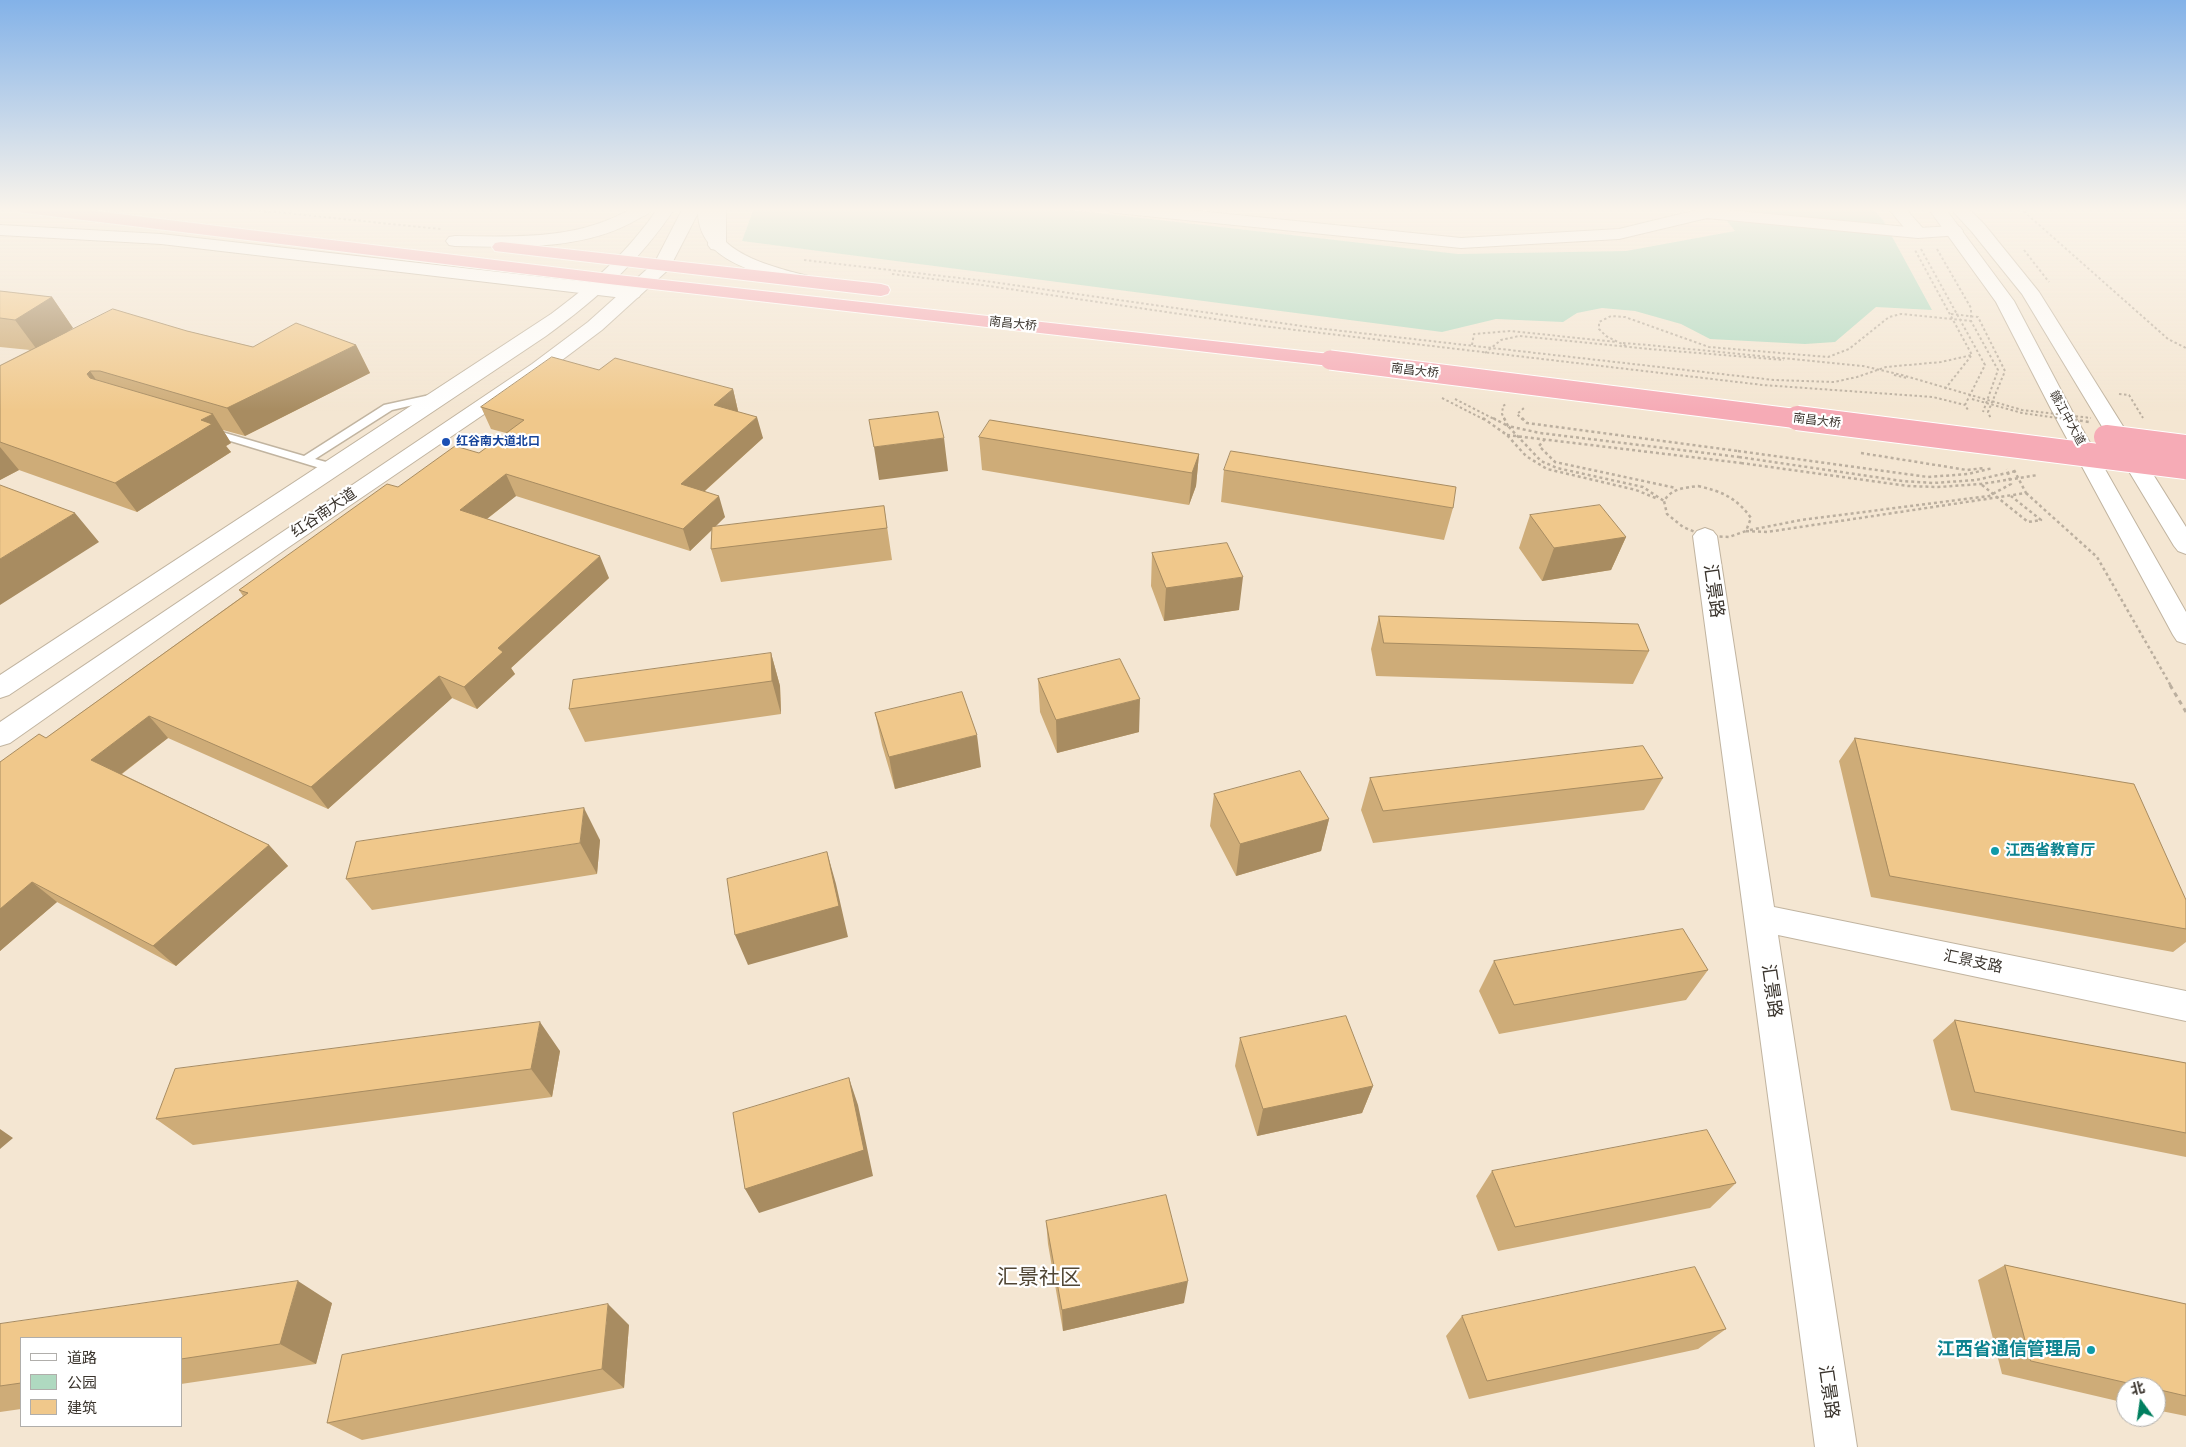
<!DOCTYPE html>
<meta charset="utf-8">
<style>
body{margin:0}
#map{position:relative;width:2186px;height:1447px;overflow:hidden;background:#f4e6d2;font-family:Lora,"Noto Sans SC",serif}
canvas{display:block}
.legend{position:absolute;left:20px;top:1337px;width:162px;height:90px;box-sizing:border-box;background:#fff;border:1px solid #b0aeab;margin:0;padding:6px 9px;list-style:none;font-size:15px;color:#3a342d}
.legend li{display:flex;align-items:center;gap:10px;height:25px}
.legend b{width:25px;border:1px solid #b0aeab}
.north{position:absolute;left:2116px;top:1377px;width:50px;height:50px;box-sizing:border-box;background:#fff;border:1px solid #b0aeab;border-radius:50%;rotate:346deg;font-size:14px;font-weight:700;line-height:20px;text-align:center;color:#3a342d}
.north::after{content:'';display:block;margin:auto;width:18px;height:22px;background:#007f5f;clip-path:polygon(50% 0,100% 100%,50% 72%,0 100%)}
</style>
<div id="map">
<canvas width="2186" height="1447"></canvas>
<ul class="legend">
<li><b style="height:6px;background:#fff"></b>道路</li>
<li><b style="height:14px;background:#afd9c0"></b>公园</li>
<li><b style="height:14px;background:#f0c88b"></b>建筑</li>
</ul>
<div class="north">北</div>
</div>
<script>
const g = document.querySelector('canvas').getContext('2d');
g.lineJoin = 'round';
function fillPath(path, color) { g.fillStyle = color; g.fill(path, 'evenodd'); }
function strokePath(path, color, width, dash) { g.strokeStyle = color; g.lineWidth = width; g.lineCap = dash ? 'butt' : 'round'; g.setLineDash(dash || []); g.stroke(path); }
function write(font, color, halo, rows, align = 'center') {
  g.font = font + ' Lora,"Noto Sans SC",serif'; g.lineWidth = 4.5; g.setLineDash([]); g.textBaseline = 'middle'; g.strokeStyle = halo; g.fillStyle = color; for (const [text, x, y, turn = 0] of rows) {
    g.save(); g.translate(x, y); g.rotate((+turn || 0) * Math.PI / 180); g.textAlign = isNaN(turn) ? turn : align; if (halo) g.strokeText(text, 0, 0); g.fillText(text, 0, 0); g.restore();
  }
}
fillPath(new Path2D(`
 M754,208H1054L1458,254L1626,251L1735,231L1717,208H1872L1883,220L1932,310L1876,307L1835,342L1805,344L1710,339L1681,324L1635,311L1602,308L1577,313L1563,322L1496,319L1442,332L742,241Z`), '#afd9c0');
const service = new Path2D(`
 M439,393L443,394L445,396L443,398L392,410L315,459L337,465L339,468L333,472L204,433L202,431L208,428L304,456L384,405Z`);
const minor = new Path2D(`
 M1108,208H1169L1461,238L1619,229L1705,208L1918,228L1954,226L1960,227L1963,231L1960,235L1918,238L1707,218L1619,239L1461,248L1116,213L1110,212Z
 M1705,528L1713,531L1717,536L1774,907L2186,991V1021L1778,935L1857,1447H1815L1693,536L1697,531Z`);
const tertiary = new Path2D(`
 M710,208H726V245L723,249L717,250L711,249L708,245Z
 M1888,208H1905L1927,233L1924,237H1912Z
 M0,225L161,234L632,287L639,289L641,293L639,297L632,299L161,244L0,235Z`);
const secondary = new Path2D(`
 M632,208H653C650,214 643,216 638,219C584,251 515,247 455,246L449,245L446,241L449,237L455,236C516,237 579,240 632,208Z
 M658,208H675C638,263 599,297 546,336L9,695L0,698V675L551,314C593,283 629,251 658,208Z
 M683,208H714C715,213 714,219 715,224C723,257 785,270 812,277L815,281L812,285C801,288 789,282 779,279C744,269 699,255 698,213L669,269L602,330L546,372L286,549L10,743L0,746V722L532,364L588,322L655,262Z
 M1928,208H1945L2014,301L2072,411L2186,612V644L2177,641L2173,635L2052,411L1996,302Z
 M1950,208H1968L1984,224L2039,292L2186,527V554L2178,551L2174,546L2022,294L1972,232Z`);
const trunk = new Path2D(`
 M18,208H70L609,274L1330,354L1337,356L1340,360L1337,364L1330,366L609,284L26,213L20,212Z
 M501,242L881,284L888,286L890,290L888,294L881,296L495,251L492,247L495,243Z`);
strokePath(service, '#c1b4a0', 3);
strokePath(minor, '#c1b4a0', 2);
strokePath(tertiary, '#c1b4a0', 2);
strokePath(secondary, '#c1b4a0', 2);
strokePath(trunk, '#fff', 2);
strokePath(new Path2D(`
 M234,208L441,229
 M2020,208L2168,339L2186,348
 M198,209L213,208
 M1921,249L1985,365L1965,405L1968,410
 M1937,249L1971,308V321L1998,370L1983,412
 M2024,250L2049,282
 M804,260L985,281L1316,328L1774,380L1834,382L1857,377L1886,367L1941,362L1972,355L1915,250
 M892,274L982,285L1262,326L1763,385L1933,397L1965,405
 M1951,314L1978,317L2005,371L1988,412L1991,419
 M1623,343L1648,345
 M1472,345L1474,334L1510,331L1617,342
 M1626,346L1606,336L1599,329V322L1611,316L1625,317L1709,347L1828,357L1849,349L1889,317L1901,314L1971,321
 M1485,353L1501,340L1519,336L1649,349
 M1945,389L1971,356
 M2119,394L2129,395L2143,418
 M1442,398L1485,420
 M1455,399L1496,420
 M1505,420L1502,414L1503,406L1506,404
 M1523,420L1517,414L1524,408`), '#bbaf9f', 2, [2.5, 2.5]);
strokePath(new Path2D(`
 M1483,418L1507,435L1526,456L1547,469L1636,490L1658,499
 M1493,418L1508,426L1541,461L1557,468L1643,487L1664,501
 M1504,418L1508,426L1540,433L1739,457
 M1522,418L1527,423L1738,451
 M1507,435L1741,463
 M1545,439L1539,446L1555,462L1676,488
 M1861,453L1967,470L1984,468
 M1698,486C1721,491 1737,498 1751,518L1746,531L1729,537L1705,536L1683,527L1667,514L1664,501C1672,488 1684,488 1698,486Z
 M2026,493L2097,557L2171,686
 M1750,530L1801,520L1989,496L2011,484L2007,469
 M1746,531L1767,532L2026,493L2014,470`), '#bbaf9f', 2.5, [3, 3]);
strokePath(new Path2D(`
 M2170,685L2186,712`), '#bbaf9f', 3, [4.5, 4.5]);
fillPath(service, '#fff');
fillPath(minor, '#fff');
fillPath(tertiary, '#fff');
fillPath(secondary, '#fff');
fillPath(trunk, '#f6abb6');
const trunkBridgeFar1 = new Path2D(`
 M1330,360L1807,420`);
const trunkBridge = new Path2D(`
 M1797,418L2186,467
 M2106,437L2186,447`);
strokePath(trunkBridgeFar1, '#fff', 21, []);
strokePath(trunkBridge, '#fff', 26, []);
strokePath(new Path2D(`
 M1648,345L1863,366L1902,375L2022,410L2091,418
 M1649,349L1784,360
 M1894,375L1907,378
 M1972,399L2022,413L2072,420`), '#bbaf9f', 2, [2.5, 2.5]);
strokePath(new Path2D(`
 M2062,418L2089,422
 M1738,451L1928,477L1968,474L1993,468
 M1739,457L1902,481L1933,483L1976,480L2016,471
 M1741,463L1908,486L1938,487L1981,484L2038,475
 M1982,485L2028,522L2041,520L2011,496`), '#bbaf9f', 2.5, [3, 3]);
strokePath(trunkBridgeFar1, '#f6abb6', 19);
strokePath(trunkBridge, '#f6abb6', 24);
fillPath(new Path2D(`
 M0,291L52,297L73,328L67,332L187,331L253,347L356,345L370,373L245,436L223,430L231,443L226,446L231,452L137,512L19,470L0,480V366L30,350L0,347Z
 M599,370L733,389L738,411H737L763,438L705,491L725,517L715,527L884,506L892,560L721,582L711,549L712,530L690,551L516,496L487,519L609,578L511,668L515,674L477,709L452,698L328,809L168,738L122,774L269,845L288,866L176,966L57,902L0,951V762L46,738L243,596L239,590L398,487L479,453L506,433L491,429L481,407Z
 M979,437L1199,454L1196,486L1189,505L982,470Z
 M1224,470L1453,508L1444,540L1221,502Z
 M1530,515L1626,537L1611,570L1542,581L1519,548Z
 M1152,553L1239,610L1164,621L1151,586Z
 M1379,616L1649,651L1633,684L1376,676L1371,649Z
 M771,653L780,686L781,714L585,742L569,709Z
 M1038,679L1139,732L1057,753L1040,712Z
 M875,713L981,767L895,789L882,745Z
 M1855,738L2186,900V942L2173,952L1871,897L1839,761Z
 M1370,778H1663L1644,810L1373,843L1361,810Z
 M1214,794L1329,819L1321,851L1236,876L1210,826Z
 M600,840L597,874L372,910L346,879Z
 M1494,961L1708,970L1686,1000L1499,1034L1479,991Z
 M1955,1020L2186,1063V1157L1951,1110L1933,1040Z
 M1240,1038L1373,1086L1362,1113L1257,1136L1235,1066Z
 M560,1051L552,1097L193,1145L156,1119Z
 M1492,1171L1736,1183L1710,1208L1498,1251L1476,1196Z
 M1046,1221L1184,1303L1063,1331L1048,1244Z
 M2005,1265L2186,1304V1416L2156,1410V1387H2126V1403L2002,1374L1978,1280Z
 M332,1303L316,1364L181,1384V1338H21V1409L0,1412V1324Z
 M1462,1316L1726,1329L1698,1349L1469,1399L1446,1336Z
 M629,1325L624,1388L362,1440L327,1423Z`), '#ceac78');
fillPath(new Path2D(`
 M52,297L73,328L38,351L15,320Z
 M356,345L370,373L245,436L227,408Z
 M90,371L110,400L87,374Z
 M733,389L738,411L720,426L714,405Z
 M213,414L231,443L226,446L231,452L137,512L115,483L201,420Z
 M757,417L763,438L688,506L681,484Z
 M944,438L948,471L879,480L874,447Z
 M0,447L19,470L0,480Z
 M1199,454L1196,486L1189,505L1192,473Z
 M506,474L516,496L470,532L460,510Z
 M719,496L725,517L690,551L683,529Z
 M75,513L99,542L0,605V559Z
 M1626,537L1611,570L1542,581L1554,548Z
 M600,556L609,578L511,668L515,674L477,709L464,687L498,648Z
 M1243,577L1239,610L1164,621L1166,588Z
 M771,653L780,686L781,714L772,681Z
 M439,676L452,698L328,809L311,787Z
 M1140,699L1139,732L1057,753L1056,720Z
 M149,716L168,738L112,781L91,760Z
 M977,735L981,767L895,789L889,757Z
 M584,808L600,840L597,874L580,843Z
 M1329,819L1321,851L1236,876L1240,844Z
 M269,845L288,866L176,966L153,946Z
 M827,852L836,884L848,937L748,965L735,935Z
 M32,882L57,902L0,951V909Z
 M540,1022L560,1051L552,1097L531,1069Z
 M849,1078L858,1105L873,1176L759,1213L745,1189Z
 M1373,1086L1362,1113L1257,1136L1263,1109Z
 M0,1129L13,1138L0,1149Z
 M298,1281L332,1303L316,1364L280,1344Z
 M1188,1281L1184,1303L1063,1331L1062,1310Z
 M608,1304L629,1325L624,1388L602,1369Z`), '#a88c61');
const building = new Path2D(`
 M0,291L52,297L15,320L0,318Z
 M113,309L187,331L253,347L296,323L356,345L227,408L100,371H90L87,374L90,378L213,414L201,420L212,424L115,483L0,442V366Z
 M552,357L599,370L615,358L733,389L714,405L757,417L681,484L719,496L683,529L506,474L460,510L600,556L498,648L503,652L464,687L439,676L311,787L149,716L91,760L269,845L153,946L32,882L0,909V762L39,734L46,738L248,593L239,590L387,484L398,487L455,446L479,453L524,420L481,407Z
 M938,412L944,438L874,447L869,420Z
 M990,420L1199,454L1192,473L979,437Z
 M1231,451L1456,487L1453,508L1224,470Z
 M0,485L75,513L0,559Z
 M1600,505L1626,537L1554,548L1530,515Z
 M884,506L887,528L711,549L712,527Z
 M1227,543L1243,577L1166,588L1152,553Z
 M1379,616L1638,624L1649,651L1384,643Z
 M771,653L772,681L569,709L573,680Z
 M1120,659L1140,699L1056,720L1038,679Z
 M962,692L977,735L889,757L875,713Z
 M1855,738L2134,784L2186,900V929L1890,876Z
 M1643,746L1663,778L1383,811L1370,778Z
 M1300,771L1329,819L1240,844L1214,794Z
 M584,808L580,843L346,879L356,842Z
 M827,852L839,906L735,935L727,879Z
 M1683,929L1708,970L1514,1005L1494,961Z
 M1346,1016L1373,1086L1263,1109L1240,1038Z
 M1955,1020L2186,1063V1133L1975,1092Z
 M540,1022L531,1069L156,1119L175,1069Z
 M849,1078L864,1150L745,1189L733,1113Z
 M1707,1130L1736,1183L1515,1227L1492,1171Z
 M1166,1195L1188,1281L1062,1310L1046,1221Z
 M2005,1265L2186,1304V1396L2156,1389V1387H2145L2031,1361Z
 M1695,1267L1726,1329L1487,1381L1462,1316Z
 M298,1281L280,1344L181,1359V1338H21V1383L0,1386V1324Z
 M608,1304L602,1369L327,1423L342,1355Z`);
fillPath(building, '#f0c88b');
strokePath(building, '#a88c61', 1);
const sky = g.createLinearGradient(0, 0, 0, 411);
sky.addColorStop(0, '#83b2e8');
sky.addColorStop(0.51, '#faf4eb');
sky.addColorStop(1, '#faf4eb00');
g.fillStyle = sky;
g.fillRect(0, 0, 2186, 411);
for (const [x, y, r, color] of [
 [446,442,5,"#1a4fb4"],
 [1995,851,5,"#0f9aa8"],
 [2091,1350,5,"#0f9aa8"]
]) { const dot = new Path2D(); dot.arc(x, y, r, 0, 2 * Math.PI); g.fillStyle = color; g.fill(dot); strokePath(dot, '#fff', 2); }
write('12px', '#3a342d', '#fff', [
 ["南昌大桥",1013,324,6],
 ["南昌大桥",1415,371,7],
 ["赣江中大道",2067,418,61],
 ["南昌大桥",1817,421,7]
]);
write('bold 12px', '#164399', '#fff', [
 ["红谷南大道北口",456,442]
], 'left');
write('15px', '#3a342d', '#fff', [
 ["红谷南大道",324,513,-34],
 ["汇景支路",1973,962,12]
]);
write('bold 15px', '#0d838f', '#fff', [
 ["江西省教育厅",2005,851]
], 'left');
write('18px', '#3a342d', '#fff', [
 ["汇景路",1713,591,82],
 ["汇景路",1771,991,82],
 ["汇景路",1828,1392,82]
]);
write('bold 18px', '#0d838f', '#fff', [
 ["江西省通信管理局",2081,1350]
], 'right');
write('21px', '#514635', '#fff', [
 ["汇景社区",1039,1278]
]);
</script>
